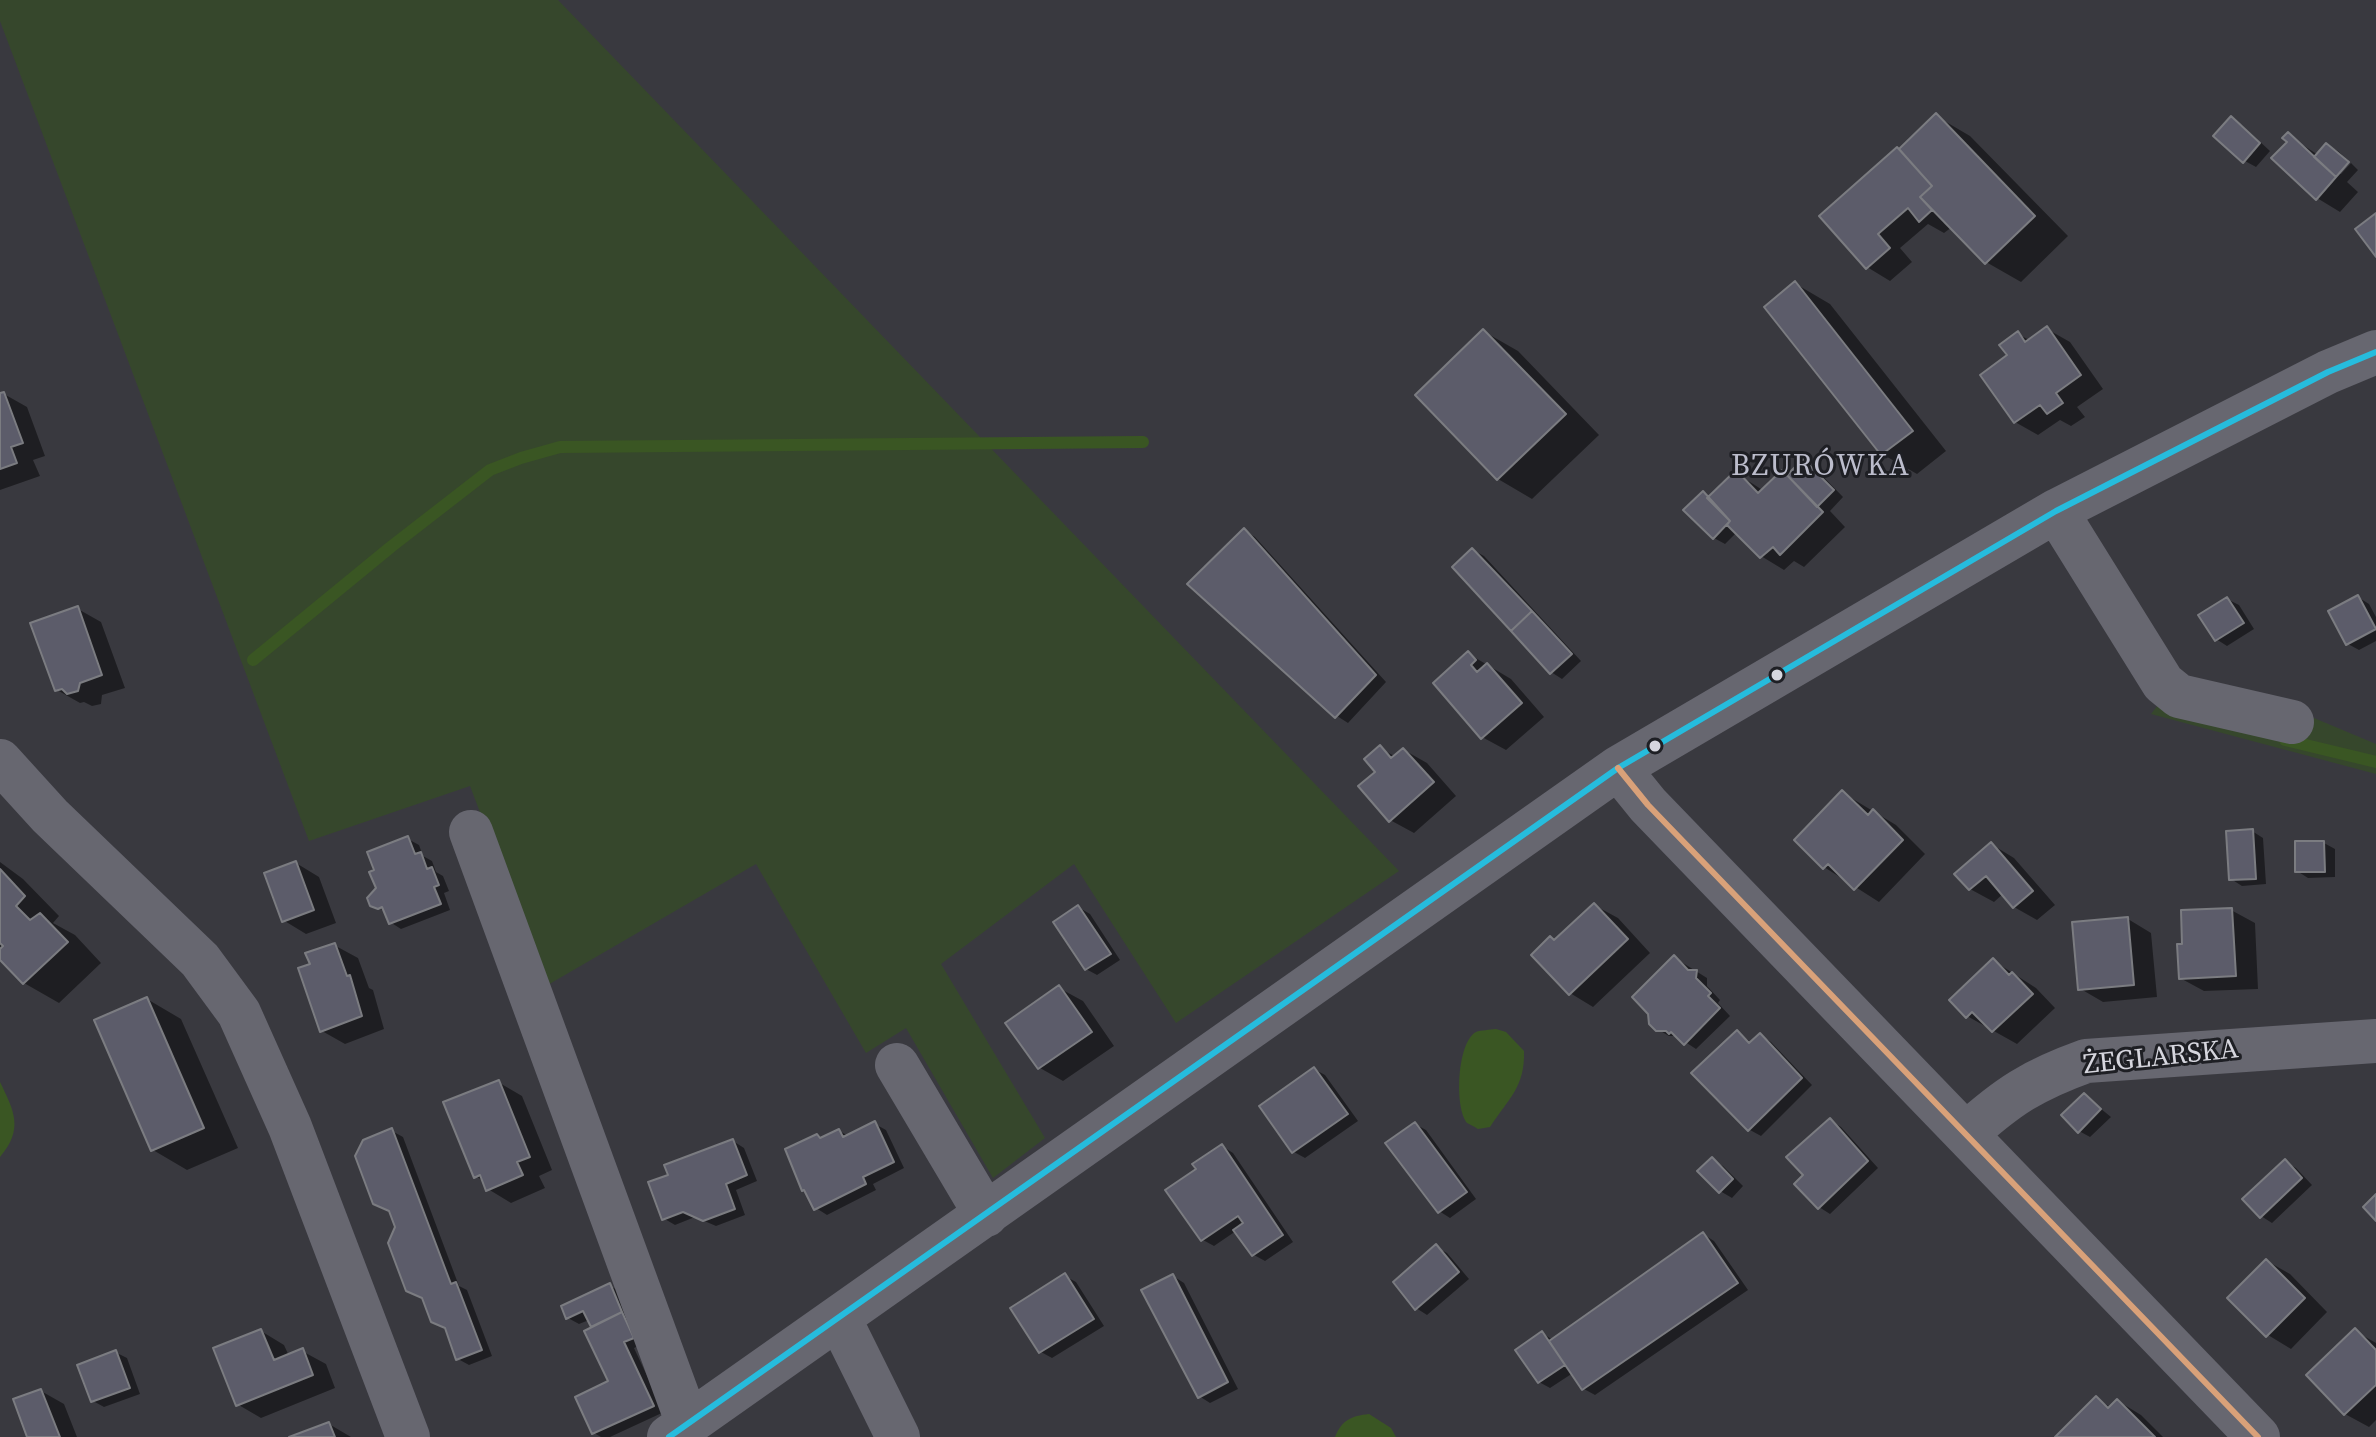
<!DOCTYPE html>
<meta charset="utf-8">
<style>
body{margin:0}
canvas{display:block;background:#39393f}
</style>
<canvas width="2376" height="1437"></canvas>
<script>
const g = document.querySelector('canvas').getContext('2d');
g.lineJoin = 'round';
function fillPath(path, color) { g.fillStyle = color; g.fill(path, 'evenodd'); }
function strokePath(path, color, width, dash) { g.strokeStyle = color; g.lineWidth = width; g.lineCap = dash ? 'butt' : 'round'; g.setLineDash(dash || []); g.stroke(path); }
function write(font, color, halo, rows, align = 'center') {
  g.font = font + ' "Source Serif 4",serif'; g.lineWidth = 6; g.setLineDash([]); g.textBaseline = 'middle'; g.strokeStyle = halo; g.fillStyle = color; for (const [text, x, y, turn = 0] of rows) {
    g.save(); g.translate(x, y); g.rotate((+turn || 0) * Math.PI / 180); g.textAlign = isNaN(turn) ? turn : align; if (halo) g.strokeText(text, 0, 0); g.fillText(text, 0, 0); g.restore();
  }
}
fillPath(new Path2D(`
 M0,0H558L1399,871L1176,1023L1074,864L941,964L1045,1138L993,1178L906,1028L866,1053L756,864L546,986L470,786L309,841L0,21Z
 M2161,701L2280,732L2314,718L2376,744V774L2151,714Z`), '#36472c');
fillPath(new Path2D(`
 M1496,1029L1506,1032L1524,1051C1525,1087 1509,1098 1490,1127L1478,1129C1478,1129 1468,1123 1467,1123C1454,1108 1457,1042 1476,1032C1481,1030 1490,1030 1496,1029Z
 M0,1082C14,1111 24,1129 0,1157Z
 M1369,1414L1391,1428L1396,1437H1335C1342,1420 1351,1416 1369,1414Z`), '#3a5623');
fillPath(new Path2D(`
 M1936,116L1970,136L2068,236L2021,282L1986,262L1952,227L1944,233L1928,224L1900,248L1912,262L1890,281L1867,267L1900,151Z
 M2231,119L2242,125L2270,151L2256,167L2245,161Z
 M2288,135L2318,155L2327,145L2338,151L2348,160L2335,174H2341L2351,163L2358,170L2347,182L2358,192L2340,212L2317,198Z
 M1796,284L1830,304L1946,451L1917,474L1882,454Z
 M2047,329L2070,342L2103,389L2077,407L2085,417L2071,426L2060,420L2038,435L2015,422L2018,334L2031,341Z
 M1483,331L1518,351L1599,435L1532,499L1498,479Z
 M4,394L27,407L45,456L33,460L40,476L0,490V395Z
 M1804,462L1815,468L1843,497L1830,511L1845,527L1804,567L1794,561L1784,570L1761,556L1737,532L1725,544L1714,538L1703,493L1710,498L1736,473L1764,491L1782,473L1789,476Z
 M1244,530L1255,537L1386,682L1348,723L1337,716L1190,584Z
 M1473,550L1484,556L1581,661L1562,679L1551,672Z
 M2358,597L2369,604L2376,617V641L2359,650L2348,644Z
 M2227,599L2239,605L2254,629L2227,646L2216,639Z
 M78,609L101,622L125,688L102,695L101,704L92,706L84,702L80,703L57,690Z
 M1469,654L1511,679L1544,717L1506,750L1482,737Z
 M1380,748L1396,757L1404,750L1427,763L1456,796L1414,833L1390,820L1377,772Z
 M1843,793L1896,825L1925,854L1879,902L1824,867Z
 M2252,831L2263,838L2266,884L2242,886L2231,879Z
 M408,839L419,845L423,856L432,861L436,872L443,876L449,891L444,893L450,910L401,929L390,922L386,912L372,904L378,888Z
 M2324,843L2335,849V877L2308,878L2297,871Z
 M1991,844L2014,858L2055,905L2037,920L2014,907L2003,894L1994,902L1970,889L1957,874Z
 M0,862L23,879L59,916L53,923L75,935L101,963L59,1003L24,983L0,958Z
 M296,863L319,877L336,923L306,934L283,920Z
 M1594,905L1618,918L1650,953L1593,1007L1570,993L1555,942Z
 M1078,907L1090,914L1120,960L1097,975L1086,969Z
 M2231,910L2255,923L2258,989L2204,991L2180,978Z
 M2128,919L2151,933L2157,997L2103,1002L2079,988Z
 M334,945L358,958L369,988L373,990L384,1029L345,1044L322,1031L312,965Z
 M1675,958L1707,978V986L1720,1000L1718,1003L1730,1016L1696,1049L1676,1036H1669L1657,1029Z
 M1994,961L2036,988L2055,1008L2017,1044L1967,1016Z
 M1059,988L1083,1001L1114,1046L1063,1081L1040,1068Z
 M147,999L181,1019L238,1148L187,1170L153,1150Z
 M1737,1032L1752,1043L1760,1035L1771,1042L1812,1085L1761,1136L1750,1130L1694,1073Z
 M1314,1069L1325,1075L1358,1121L1305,1158L1294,1152L1262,1107Z
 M498,1082L522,1096L552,1170L539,1176L545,1188L511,1203L488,1189L484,1181L475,1176Z
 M2084,1095L2111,1117L2090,1137L2079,1131Z
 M1830,1120L1841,1127L1878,1168L1830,1214L1819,1207L1806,1175Z
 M875,1124L886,1130L904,1168L873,1184L876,1190L827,1215L816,1208L808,1193L803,1190L817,1136L822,1139L839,1131L849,1136Z
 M1415,1124L1426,1130L1476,1199L1450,1218L1439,1211Z
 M392,1131L403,1137L459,1286L467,1290L492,1356L469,1365L458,1359L447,1329L398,1227Z
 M733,1141L744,1148L757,1181L736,1190L745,1215L716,1226L695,1217L675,1225L663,1218Z
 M1222,1146L1233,1153L1293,1242L1265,1261L1254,1255L1236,1231L1214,1246L1203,1240L1199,1169Z
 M1712,1160L1723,1166L1743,1186L1732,1198L1720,1191Z
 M2285,1162L2296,1168L2312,1185L2272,1223L2261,1216Z
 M1703,1234L1714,1241L1748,1290L1595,1395L1584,1389L1573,1373L1550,1388L1539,1382L1542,1333L1553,1340Z
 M1436,1247L1447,1253L1469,1279L1427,1315L1416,1308Z
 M2267,1261L2290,1274L2327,1312L2291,1349L2268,1335L2230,1298Z
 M1065,1276L1076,1282L1104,1326L1052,1358L1041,1352Z
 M1173,1276L1184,1283L1238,1389L1210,1403L1199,1396Z
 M610,1286L621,1292L643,1344L634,1348L664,1412L610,1437H601L594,1433L610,1382L589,1320L579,1324L568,1318Z
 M261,1331L284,1345L289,1356L302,1351L326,1364L335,1388L261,1418L237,1404Z
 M2355,1331L2376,1343V1420L2369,1427L2345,1414L2309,1375Z
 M115,1352L127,1358L140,1394L104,1407L93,1401Z
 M41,1391L64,1404L77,1437H29Z
 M2097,1399L2112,1408L2118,1401L2141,1415L2163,1437H2058Z
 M329,1424L351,1437H295Z`), '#0007');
strokePath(new Path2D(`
 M253,660L392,546L490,470L521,458L560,447L1143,442
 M2285,740L2376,762`), '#3a5623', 12);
const building = new Path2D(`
 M1936,113L2035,216L1985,264L1920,197L1932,186L1899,149Z
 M2231,116L2260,143L2243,163L2213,136Z
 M2288,132L2336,177L2316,200L2271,158L2287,142L2282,138Z
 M2326,143L2349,162L2336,177L2314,157Z
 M1897,147L1932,186L1920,197L1932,210L1919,222L1908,208L1878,234L1890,248L1866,269L1819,216Z
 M2376,213V257L2355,229Z
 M1795,281L1913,431L1881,455L1764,307Z
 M2047,326L2081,375L2056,393L2063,403L2047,414L2040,405L2014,423L1980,375L2007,355L1999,345L2018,331L2025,342Z
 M1483,329L1566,414L1497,480L1415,395Z
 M4,392L23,443L11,447L17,463L0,469V393Z
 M1803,459L1834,490L1817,507L1787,475Z
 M1736,470L1758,493L1782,470L1823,512L1780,555L1773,547L1760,558L1727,525L1730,521L1707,498Z
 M1703,491L1730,521L1713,539L1683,510Z
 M1244,528L1376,675L1335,718L1187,584Z
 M1472,548L1532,611L1511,631L1452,567Z
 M2358,595L2376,629L2346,645L2328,611Z
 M2227,597L2244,623L2215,641L2198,615Z
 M78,606L102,675L80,683L78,691L67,694L62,689L55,691L30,623Z
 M1532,611L1572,654L1550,674L1511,631Z
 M1468,651L1476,660L1471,665L1477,672L1487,663L1522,703L1481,739L1433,683Z
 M1380,745L1391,758L1403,748L1434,782L1389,822L1358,786L1375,772L1364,759Z
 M1842,790L1868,815L1873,809L1903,840L1854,890L1828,864L1823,869L1794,840Z
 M2253,829L2256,879L2229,880L2226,831Z
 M408,836L415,854L421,852L427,869L432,867L439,885L434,887L441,904L389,924L382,907L378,909L370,906L367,898L376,888L369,872L374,870L367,852Z
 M2295,841H2324L2325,872H2295Z
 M1991,842L2033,891L2013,908L1986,876L1969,890L1954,874Z
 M296,861L314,910L282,922L264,873Z
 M0,869L25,896L16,906L30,920L40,913L68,942L23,984L0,960V949L3,946L0,943Z
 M1594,903L1628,939L1569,995L1531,955L1550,936L1554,940Z
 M1078,905L1111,954L1085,970L1053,922Z
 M2232,908L2236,976L2179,979L2177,944H2182L2181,910Z
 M2128,917L2134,985L2078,990L2072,922Z
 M335,943L347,976L350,975L362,1016L320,1032L298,968L310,964L305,953Z
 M1674,955L1688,970H1697L1696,978L1711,993L1708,996L1720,1008L1684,1045L1671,1032L1669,1034L1666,1031H1656L1649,1024L1648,1014L1632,997Z
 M1993,958L2009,975L2012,972L2033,994L1992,1032L1972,1012L1966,1018L1949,1000Z
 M1059,985L1092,1032L1038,1069L1005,1023Z
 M147,997L204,1128L151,1151L94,1020Z
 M1737,1030L1749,1043L1760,1033L1802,1078L1748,1131L1691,1073Z
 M1314,1067L1348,1114L1292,1153L1259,1106Z
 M499,1080L530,1157L517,1162L523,1175L486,1191L480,1175L474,1178L443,1102Z
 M2084,1093L2101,1109L2078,1133L2061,1115Z
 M1830,1118L1868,1161L1818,1209L1794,1184L1803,1175L1786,1157Z
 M875,1121L894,1162L863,1177L866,1184L814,1210L804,1190L802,1191L785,1149L817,1134L820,1138L839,1129L843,1137Z
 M1415,1122L1467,1192L1438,1213L1385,1143Z
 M392,1128L451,1284L456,1282L482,1350L456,1360L445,1328L431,1322L422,1298L406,1291L388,1243L395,1227L389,1211L373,1204L355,1156L363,1140Z
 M733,1139L747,1175L726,1184L735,1209L703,1221L683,1212L662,1220L648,1182L668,1175L664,1165Z
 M1222,1144L1283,1235L1252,1256L1233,1230L1243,1223L1238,1216L1201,1241L1165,1190L1196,1169L1192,1164Z
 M1712,1157L1733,1179L1719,1193L1697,1171Z
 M2285,1159L2302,1178L2260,1218L2242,1199Z
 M2376,1194V1221L2363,1207Z
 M1703,1232L1738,1283L1582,1390L1549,1341Z
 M1436,1244L1459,1272L1415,1310L1393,1282Z
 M2266,1259L2305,1298L2266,1337L2227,1298Z
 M1065,1273L1094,1319L1039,1353L1010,1308Z
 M1173,1274L1228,1382L1198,1398L1141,1290Z
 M610,1283L622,1312L591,1327L583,1311L566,1319L561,1306Z
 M622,1312L634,1338L624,1342L654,1406L592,1434L575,1397L608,1381L584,1331Z
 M2355,1328L2376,1350V1385L2344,1415L2306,1375Z
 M261,1329L274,1360L303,1348L313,1375L236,1406L213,1348Z
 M1542,1331L1565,1365L1538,1383L1515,1350Z
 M116,1350L130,1388L91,1402L77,1365Z
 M41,1389L60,1437H27L13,1399Z
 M2096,1396L2108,1408L2117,1399L2155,1437H2055Z
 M329,1422L335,1437H289Z`);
fillPath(building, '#5c5c6a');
strokePath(building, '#7b7c81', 2);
strokePath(new Path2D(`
 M2056,511L2163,683L2179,696L2292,722
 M0,761L50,816L200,960L239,1013L290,1127L408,1437
 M1618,768L1648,805L2258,1437
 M471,832L688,1424
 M897,1065L986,1215
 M1966,1134C2008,1096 2033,1080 2086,1061L2376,1041
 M839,1318L898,1437
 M669,1437L1618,768L2056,511L2328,372L2376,352`), '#676770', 44);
strokePath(new Path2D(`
 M669,1437L1618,768L2056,511L2328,372L2376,352`), '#26bcdd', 6);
strokePath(new Path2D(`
 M1618,768L1648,805L2258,1437`), '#d9a179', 6);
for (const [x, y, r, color] of [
 [1777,675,7,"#d6d6de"],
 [1655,746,7,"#d6d6de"]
]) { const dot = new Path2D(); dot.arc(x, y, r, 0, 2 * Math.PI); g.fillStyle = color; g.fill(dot); strokePath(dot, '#1e1f24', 3); }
write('28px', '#d6d6de', '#1e1f24', [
 ["ŻEGLARSKA",2161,1058,-6]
]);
g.letterSpacing = '2px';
write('30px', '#bcbdcc', '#1e1f24', [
 ["BZURÓWKA",1821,467]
]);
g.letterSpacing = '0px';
</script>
